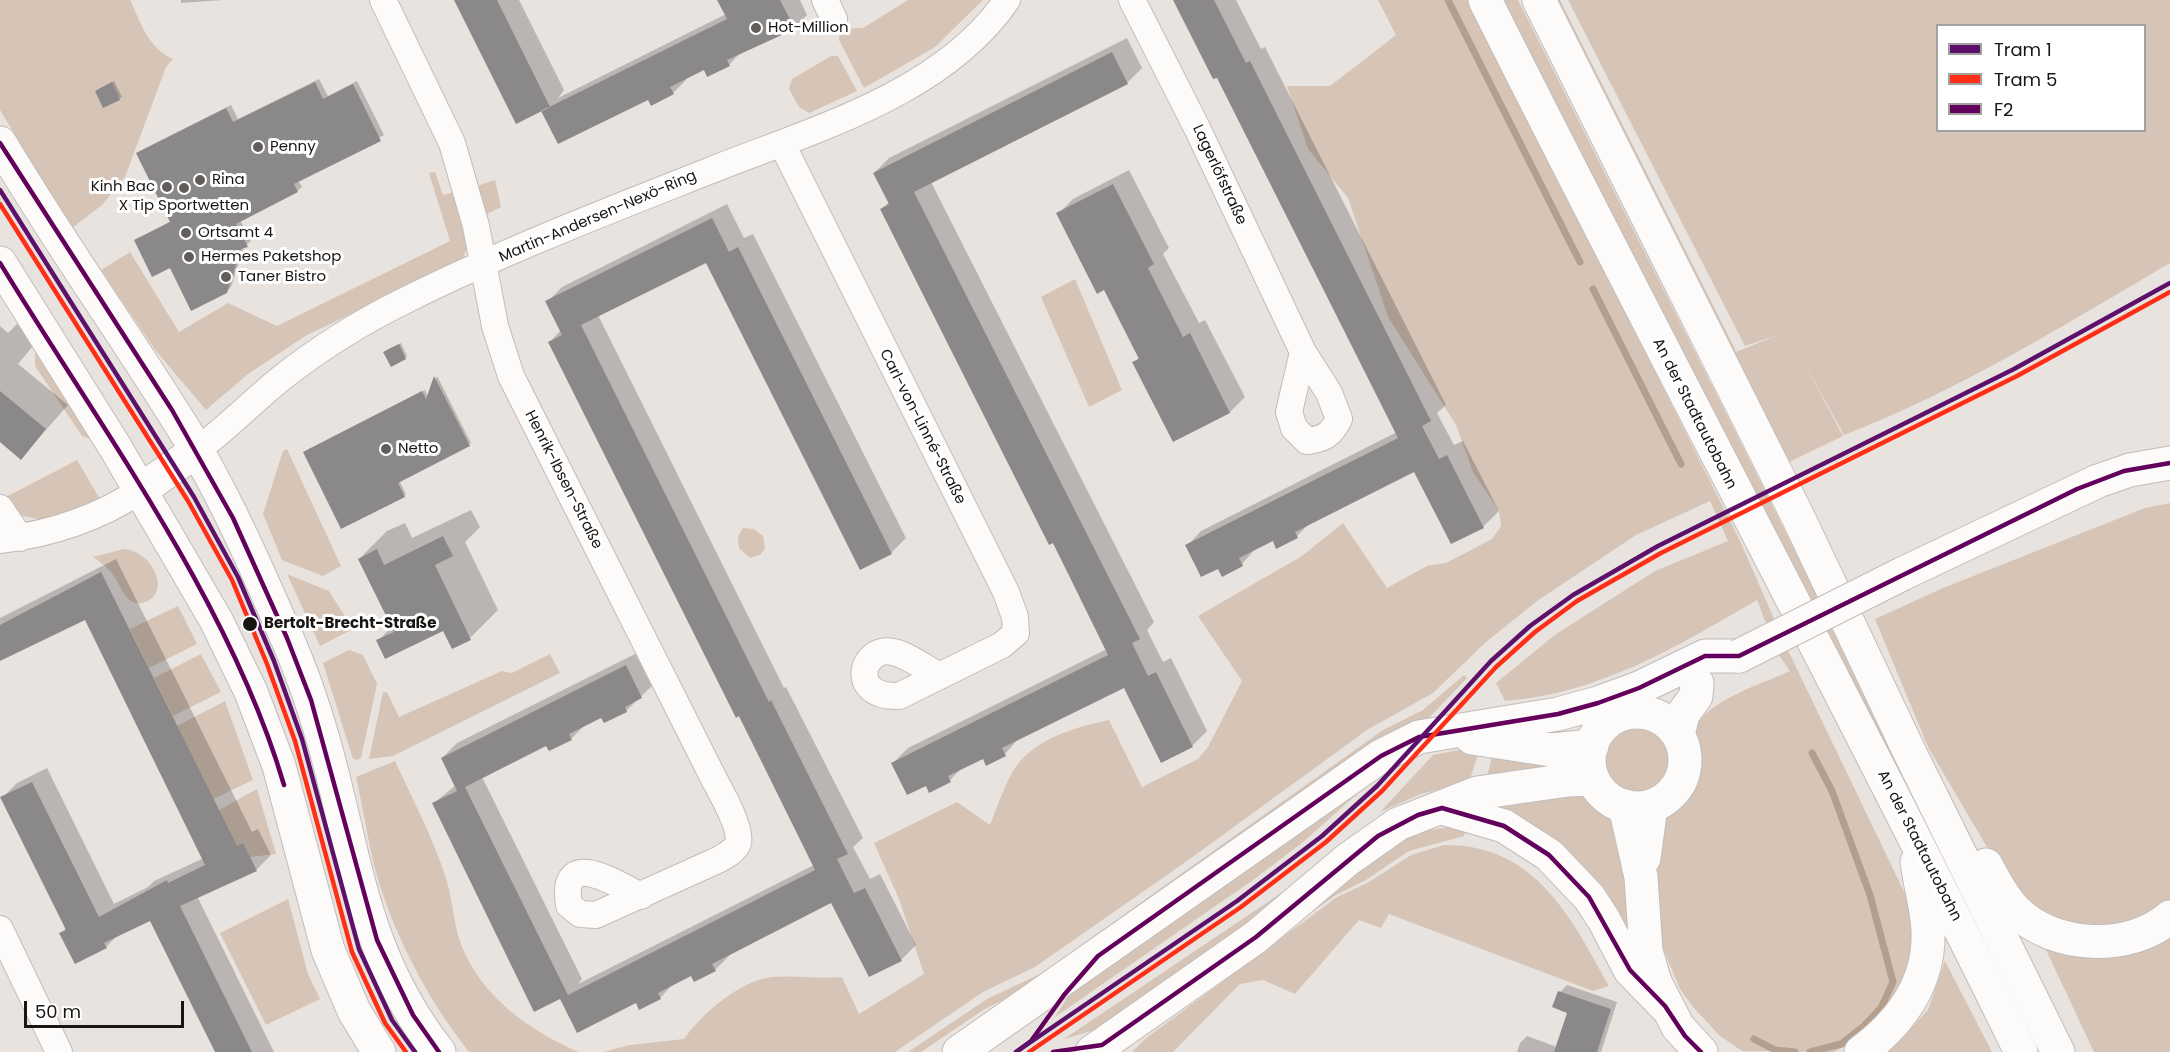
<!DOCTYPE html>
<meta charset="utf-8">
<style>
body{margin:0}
#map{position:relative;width:2170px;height:1052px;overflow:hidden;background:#e9e3df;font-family:Poppins,sans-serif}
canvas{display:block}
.legend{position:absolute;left:1936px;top:24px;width:210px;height:108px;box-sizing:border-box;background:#fff;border:2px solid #a3a1a0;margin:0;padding:8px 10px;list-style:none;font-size:18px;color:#181512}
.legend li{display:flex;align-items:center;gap:12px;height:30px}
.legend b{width:30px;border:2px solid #a3a1a0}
.scale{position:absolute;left:24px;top:1001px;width:160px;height:27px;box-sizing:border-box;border:3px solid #181512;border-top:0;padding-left:8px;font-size:18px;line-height:21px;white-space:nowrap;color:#181512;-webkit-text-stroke:4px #fff;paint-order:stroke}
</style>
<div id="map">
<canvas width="2170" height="1052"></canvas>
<ul class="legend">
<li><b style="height:8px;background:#5d106a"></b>Tram 1</li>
<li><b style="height:8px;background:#ff2e17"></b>Tram 5</li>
<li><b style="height:8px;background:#62005b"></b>F2</li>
</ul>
<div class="scale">50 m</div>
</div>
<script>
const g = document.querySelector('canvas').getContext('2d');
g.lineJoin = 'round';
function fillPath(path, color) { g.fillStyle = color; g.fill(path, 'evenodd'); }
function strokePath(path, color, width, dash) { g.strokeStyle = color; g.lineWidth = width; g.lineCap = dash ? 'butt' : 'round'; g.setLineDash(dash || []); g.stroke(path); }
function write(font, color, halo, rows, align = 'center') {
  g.font = font + ' Poppins,sans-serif'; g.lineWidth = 6; g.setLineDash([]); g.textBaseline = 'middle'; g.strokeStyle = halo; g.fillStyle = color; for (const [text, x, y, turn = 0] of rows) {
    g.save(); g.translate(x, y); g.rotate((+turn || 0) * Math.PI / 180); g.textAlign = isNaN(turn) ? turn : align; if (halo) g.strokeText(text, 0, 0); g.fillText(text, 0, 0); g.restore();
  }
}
fillPath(new Path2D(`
 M0,0H130C141,23 148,48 173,59L166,67L125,177L102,205L72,228L0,110Z
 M908,0H983L935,47L864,88L839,40L840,29L863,28Z
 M1378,0H1469L1741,543L1785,644L1908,900L1917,928L1910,978L1862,1038L1834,1052L1742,1051L1720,1036L1693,1007L1680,989L1663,948L1653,911L1655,868L1664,818C1681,810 1696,790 1697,770C1697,757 1689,742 1695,728C1708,700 1762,684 1790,671L1778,654L1757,600C1678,646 1599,694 1505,701L1496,683L1556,634L1655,571L1728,541L1710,501L1636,535L1537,601L1486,642L1433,693L1367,730L1187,861L1035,967L983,992L895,1052H603L630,1045L684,1039C703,1013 738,982 771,977C794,975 818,979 842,977L859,1014L924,974L899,899L874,843L957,802L990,825C997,808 1003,789 1012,773C1030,740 1075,727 1109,720L1142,787L1198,759L1208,747L1242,681L1198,616L1302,556L1343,523L1387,588L1427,566L1446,563L1492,539L1501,526L1499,511L1473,472L1456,425L1388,317L1348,198L1308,149L1287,86H1330L1396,35Z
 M1502,0H1518L1781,523L2041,1052H2034Z
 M1551,0H1560L1736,351L1731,354L1778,335L1745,346L1568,0H2170V263C2064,325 1959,391 1844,435L1802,359L1843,436L1785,464ZM1938,26H2144V130H1938Z
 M831,56H838L857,91L809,113L799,107L789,89L792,79Z
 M435,172L443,195L458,191L468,246L461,262L307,335L248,374L206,410L156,351L101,270L130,252L179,332L228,303L277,326L450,241L429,173Z
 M495,180L501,207L485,215L477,186Z
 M1075,279L1122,390L1089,407L1041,297Z
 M35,352L93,440L82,436L35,366Z
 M287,449L341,566L323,576L282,560L263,514L283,451Z
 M77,460L100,499L43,520L17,515L4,498Z
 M2170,503V1052H2094L2040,937L1928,747L1875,619L1943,588L2145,508Z
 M743,528L754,529L763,536L765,548L760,555L750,558L739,548L738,536Z
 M124,549C154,551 173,596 142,603C125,607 120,582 111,572C106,566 100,562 93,557Z
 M287,574L329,591L353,629L320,646Z
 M178,606L197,644L149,668L130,629Z
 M349,650L363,655L377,684L361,758L357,760L353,759L323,663Z
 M201,654L221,692L173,716L154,678Z
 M550,654L560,673L393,756L369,759L383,692H387L399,717L502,671L512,673Z
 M1464,675L1467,678L1428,719L1044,979L983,1010L921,1052H908L987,999L1042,973L1383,730L1423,710Z
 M225,701L253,780L213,799L177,726Z
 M1604 762a33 33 0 1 1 66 0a33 33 0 1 1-66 0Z
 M1458,750L1479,752L1469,782L1421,794L1380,812L1433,755Z
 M1493,754L1579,762L1485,784Z
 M395,761C412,798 432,836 445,875C453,898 453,924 462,947C483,998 530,1031 579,1052H469C432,1005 403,952 383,895C370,858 365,816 356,777Z
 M1366,786L1302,843L1253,880L1055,1017L1074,987Z
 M1571,788C1588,798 1608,809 1618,826C1631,852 1628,903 1630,932L1479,807Z
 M257,789L276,854L250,857L229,850L219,810Z
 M1467,825L1464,836L1409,851L1366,880L1336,895L1288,929C1319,901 1379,848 1417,834C1434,828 1450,827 1467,825Z
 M1444,845C1535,844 1571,917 1609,986L1593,991L1389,914L1381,928L1359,920L1295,994L1263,980L1240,984L1173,1052H1132L1145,1039L1337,897L1369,882L1411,855Z
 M1287,889L1288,892L1145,997L1095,1030L1064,1039Z
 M288,899L308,974L320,999L266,1025L220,933Z
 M1945,961L1992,1052H1888L1928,1010Z`), '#d6c5b7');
fillPath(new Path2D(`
 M181,0H223L181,3Z
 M456,0H519L564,90L558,98L726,14L719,0H800L807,15L794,28L742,51L729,65L704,68L685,77L686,80L673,93L648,98L558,142L548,107Z
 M1175,0H1236L1261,49L1265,47L1446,405L1437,413L1454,445L1463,441L1499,511L1484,526L1452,542L1415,470L1312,521L1297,536L1273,539L1256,548L1242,564L1222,575L1218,567L1187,546L1201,531L1397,432L1218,76Z
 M1127,38L1142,68L1127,83L931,182L1154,622L1147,630L1163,662L1171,658L1207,731L1192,746L1162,761L1124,686L1019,738L1005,754L987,764L983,757L964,766L950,780L926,784L893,763L908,748L1107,649L882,209L889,202L874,173L889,158Z
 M319,79L328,96L357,81L384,135L298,180L302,187L297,191L240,220L251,241L244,247L231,287L227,291L170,266L136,241L171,221L138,154L142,150L231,105L238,119Z
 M114,81L122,97L104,106L99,89Z
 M1129,170L1169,248L1163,254L1199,323L1205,320L1245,397L1230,412L1174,440L1134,363L1139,357L1104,288L1058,214L1073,199Z
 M727,204L744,238L753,234L906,538L891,553L706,261L598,315L784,688L786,687L863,838L853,847L870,879L880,874L916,945L901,960L831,901L730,955L715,970L691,974L675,982L660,998L636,1001L562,999L434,803L456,785L442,758L457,743L641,651L656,682L626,711L602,716L586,724L571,739L550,749L547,744L482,777L582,979L578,984L814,865L550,342L561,330L547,302L562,287Z
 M18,323L38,340L18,364L68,405L21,458L0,440V326L8,333Z
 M401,343L407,356L405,358L387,350Z
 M437,376L471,443L399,480L406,494L404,496L307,450L425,390L428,398Z
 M471,510L480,527L465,542L498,610L470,638L452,647L443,629L378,641L392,626L359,559L387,531L405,523L412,538Z
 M116,559L252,832L258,829L271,855L256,870L197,896L274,1052H217L151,919L118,935L106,947L61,933L66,928L2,798L17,783L47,768L114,904L148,887L154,881L204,858L85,618L0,660V618Z
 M1567,985L1617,1002L1601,1052H1517L1520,1043L1527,1036L1557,1047L1569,1012L1560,992Z`), '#0003');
strokePath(new Path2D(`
 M1448,0L1580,262
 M1593,289L1681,464
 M1754,1039L1775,1050L1795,1052
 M1810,1052L1841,1044L1864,1026L1881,1008L1893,982L1870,895L1832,791L1812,753`), '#b49e8e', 7);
fillPath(new Path2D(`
 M454,0H497L550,107L516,124Z
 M717,0H780L795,29L727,60L730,66L707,77L704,70L670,87L674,94L651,106L648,100L558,144L541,111L727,19Z
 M1173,0H1214L1246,63L1250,61L1431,421L1422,426L1439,459L1447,455L1484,528L1451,544L1414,472L1295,532L1298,538L1276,549L1273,541L1239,558L1243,566L1222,577L1218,569L1201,577L1185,545L1398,438L1217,78L1213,79Z
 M1112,52L1128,84L914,192L1140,639L1132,643L1148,676L1156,672L1193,747L1161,763L1124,688L1002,748L1006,756L986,766L983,759L948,776L951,782L929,793L926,786L907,795L891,763L1108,655L1053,543L1049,545L880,209L889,204L873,173Z
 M112,82L120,100L103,108L95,91Z
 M315,82L323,99L353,84L381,141L294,184L298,192L236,224L248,247L241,249L227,293L191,311L170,268L152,277L134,240L170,222L136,153L226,108L233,122Z
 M1113,184L1154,264L1148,268L1183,337L1190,333L1230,413L1173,442L1132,362L1139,359L1104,290L1097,294L1056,213Z
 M712,218L729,252L738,247L892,554L860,570L706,263L581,325L769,702L771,700L848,854L837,859L854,893L865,888L902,961L869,977L831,903L712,964L716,971L694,982L691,976L658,993L661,999L639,1010L636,1003L577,1033L560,999L815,870L739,716L736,718L548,342L562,335L545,301Z
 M399,344L406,359L391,367L383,352Z
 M434,376L470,446L398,483L405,497L341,529L303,452L422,391L426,399Z
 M0,391L46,429L21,460L0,442Z
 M443,536L453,556L435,565L471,640L452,649L443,631L385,659L376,640L394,632L358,559L377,549L384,565Z
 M101,572L237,846L243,843L257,871L180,906L252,1052H215L150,921L104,943L107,948L75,964L59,933L66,930L0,797L32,782L99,917L167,880L168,883L205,865L85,620L0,661V625Z
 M626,665L642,698L625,707L627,712L604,723L601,718L569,734L572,740L549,751L546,746L465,787L568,995L534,1012L432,803L457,791L441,758Z
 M1558,991L1611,1009L1597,1052H1554L1567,1013L1552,1007Z`), '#8a8888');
const minor = new Path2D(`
 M383,0L452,143L476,226L495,326L511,376L714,779C721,792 742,829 738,843C736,850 726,855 720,859L596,915L580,914L569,905C559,846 617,884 641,896
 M825,0L834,19
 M1132,0L1197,128L1303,352L1329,393L1339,419C1331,435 1324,439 1307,441L1294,428L1289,412L1303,352
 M782,144L1006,592L1015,617L1016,633L1002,645L899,696C847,698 861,645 893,652C908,655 926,669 940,676
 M196,451C226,429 251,403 279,380C318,349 361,322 406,300C504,251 608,211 709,171C811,130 942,95 1007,0
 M0,508L20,538
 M0,540C51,534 99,518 141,490
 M0,929L59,1052`);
const secondary = new Path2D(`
 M0,143C62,248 133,345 196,449C231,509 259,574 287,638C301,670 313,704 323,739C356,854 361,953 439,1052
 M0,263L115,447L216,620L251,692L279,766L328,950L354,1011L379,1052
 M141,490L196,451
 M1902,574L2098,481L2130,470L2170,463
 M1589 760a48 48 0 1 1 96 0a48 48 0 1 1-96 0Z
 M1678,735L1683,714L1696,696L1697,683
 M1472,738L1551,750L1592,746
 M959,1052L1381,756L1419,737L1558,714L1598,703L1639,688L1705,656H1739
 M1092,1052L1256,937L1347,860L1398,824L1477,793L1568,780L1593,779`);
const trunk = new Path2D(`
 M1485,0C1661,352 1848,699 2021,1052
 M1539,0L1798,517L1909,751L2058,1052
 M1625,806L1641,877L1646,951L1655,982L1678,1027L1701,1052
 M1442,808L1504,826L1549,855L1589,897L1604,920L1630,970L1665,1006
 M1644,858L1651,806
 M1986,865C1994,880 2003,898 2016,911C2054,949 2130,952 2170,917
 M1861,1052C1900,1023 1930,983 1928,931C1927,908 1920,885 1917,862`);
strokePath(minor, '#c1bcba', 28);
strokePath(secondary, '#c1bcba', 35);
strokePath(trunk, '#c1bcba', 35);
strokePath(minor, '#fcfbfa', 26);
strokePath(secondary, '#fcfbfa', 33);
strokePath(trunk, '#fcfbfa', 33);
const secondaryBridge = new Path2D(`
 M1739,656L1902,574`);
strokePath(secondaryBridge, '#c1bcba', 35, []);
strokePath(secondaryBridge, '#fcfbfa', 33);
strokePath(new Path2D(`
 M0,143L172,410L233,518L287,638L311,700L377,940L413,1015L439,1052
 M0,263C99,426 230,601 284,785
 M1016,1052L1031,1041L1064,995L1098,956L1381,756L1419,737L1558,714L1598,703L1639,688L1705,656H1739L2077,489L2124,471L2170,463
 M1053,1052L1102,1045L1256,937L1378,836L1418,815L1442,808L1504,826L1549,855L1589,897L1630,970L1665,1006L1685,1036L1701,1052`), '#62005b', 4.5);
strokePath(new Path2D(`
 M0,190L194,497L238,577L274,661L302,739L359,949L392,1020L415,1052
 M1016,1052L1237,901L1322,836L1377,786L1491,661L1530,626L1573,595L1658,546L2014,369L2170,283`), '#5d106a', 4.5);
strokePath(new Path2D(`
 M0,204L188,501L232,580L267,664L295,741L352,952L385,1023L406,1052
 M1029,1052L1241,907L1326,842L1382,791L1496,667L1535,632L1577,601L1661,553L2017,376L2170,292`), '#ff2e17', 4.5);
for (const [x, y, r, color] of [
 [756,28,6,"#615d5a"],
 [258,147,6,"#615d5a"],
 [200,180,6,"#615d5a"],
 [167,187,6,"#615d5a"],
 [184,188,6,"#615d5a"],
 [186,233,6,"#615d5a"],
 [189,257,6,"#615d5a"],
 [226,277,6,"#615d5a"],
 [386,449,6,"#615d5a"],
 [250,624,8,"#181512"]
]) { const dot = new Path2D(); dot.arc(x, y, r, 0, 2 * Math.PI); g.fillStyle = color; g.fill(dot); strokePath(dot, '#fff', 2); }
write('15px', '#181512', '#fff', [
 ["Hot-Million",768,28],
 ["Penny",270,147],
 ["Rina",212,180],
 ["Kinh Bac",155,187,"right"],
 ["X Tip Sportwetten",184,206,"center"],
 ["Ortsamt 4",198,233],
 ["Hermes Paketshop",201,257],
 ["Taner Bistro",238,277],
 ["Netto",398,449]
], 'left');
write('15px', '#181512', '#fff', [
 ["Lagerlöfstraße",1219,175,65],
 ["Martin-Andersen-Nexö-Ring",598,217,-23],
 ["An der Stadtautobahn",1694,414,63],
 ["Carl-von-Linné-Straße",922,427,63],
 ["Henrik-Ibsen-Straße",563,480,63],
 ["An der Stadtautobahn",1919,846,63]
]);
write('bold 15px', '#181512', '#fff', [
 ["Bertolt-Brecht-Straße",264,624]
], 'left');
</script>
